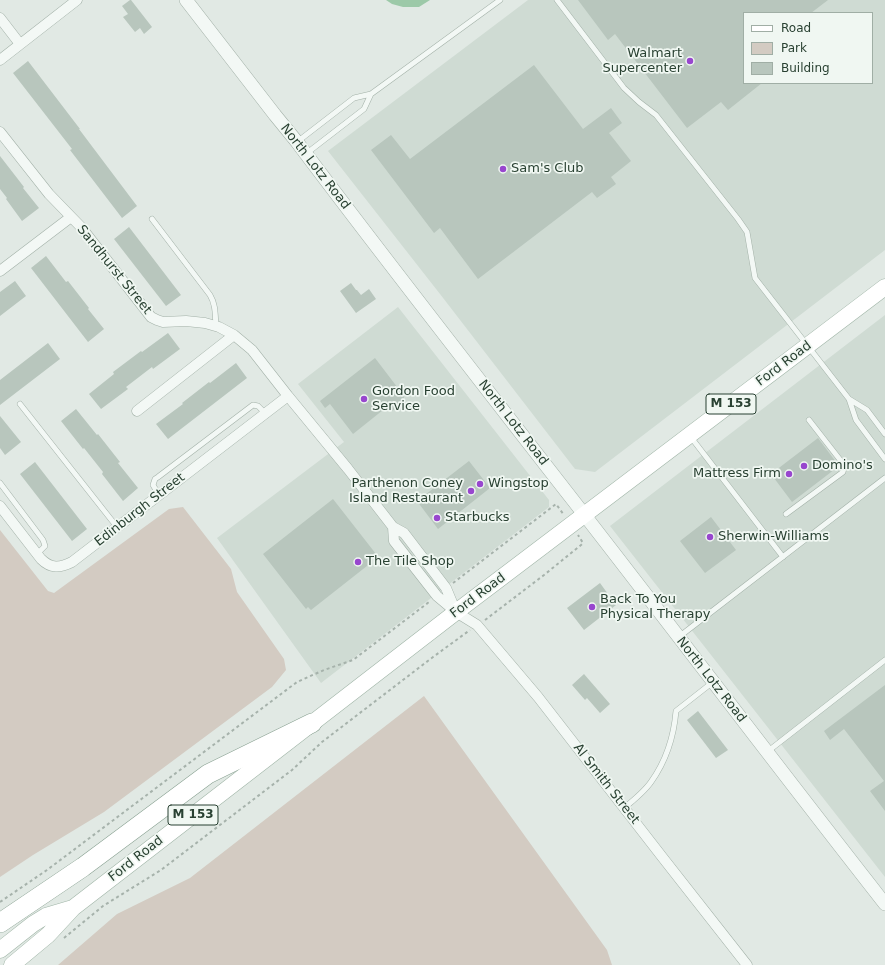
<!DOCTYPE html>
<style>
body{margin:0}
#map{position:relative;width:885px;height:965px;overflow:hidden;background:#e1e9e4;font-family:"DejaVu Sans",sans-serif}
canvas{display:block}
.legend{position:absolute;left:743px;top:12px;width:130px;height:72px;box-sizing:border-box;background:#f0f7f2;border:1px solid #a0aea5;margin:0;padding:5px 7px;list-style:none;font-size:12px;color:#294132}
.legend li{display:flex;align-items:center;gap:8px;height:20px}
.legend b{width:20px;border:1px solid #a0aea5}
</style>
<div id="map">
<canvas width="885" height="965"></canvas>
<ul class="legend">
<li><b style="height:5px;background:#fff"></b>Road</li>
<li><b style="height:11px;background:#d3cbc2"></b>Park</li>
<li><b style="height:11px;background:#b8c6bd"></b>Building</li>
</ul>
</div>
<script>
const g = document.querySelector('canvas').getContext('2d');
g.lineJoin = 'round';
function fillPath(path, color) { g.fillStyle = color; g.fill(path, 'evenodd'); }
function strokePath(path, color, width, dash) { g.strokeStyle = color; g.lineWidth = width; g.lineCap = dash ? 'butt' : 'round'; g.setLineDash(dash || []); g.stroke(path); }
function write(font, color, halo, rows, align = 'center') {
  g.font = font + ' "DejaVu Sans",sans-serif'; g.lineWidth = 3.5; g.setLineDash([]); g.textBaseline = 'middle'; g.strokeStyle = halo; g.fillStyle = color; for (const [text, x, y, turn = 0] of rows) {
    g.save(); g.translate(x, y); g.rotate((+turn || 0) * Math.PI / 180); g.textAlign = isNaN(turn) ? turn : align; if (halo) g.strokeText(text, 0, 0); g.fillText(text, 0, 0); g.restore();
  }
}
fillPath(new Path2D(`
 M528,0H885V250L595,472L575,469L440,294L328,151ZM744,13H872V83H744Z
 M398,307L549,500V507L321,683L217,538L344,442L298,384Z
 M885,315V877L610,526Z`), '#cfdbd3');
fillPath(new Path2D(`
 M183,507L231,569L237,592L284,659L286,670L272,687L104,812L33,855L0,877V530L48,591L54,593L169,509Z
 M424,696L607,950L612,965H58L117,914L190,878Z`), '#d3cbc2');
fillPath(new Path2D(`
 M386,0H430L419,7H403L392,4Z`), '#9cc9a8');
fillPath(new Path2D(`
 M130,0H131L152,27L144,34L140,28L135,32L123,17L128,14L122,6Z
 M578,0H828L811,13H744V83H762L728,110L721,102L687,128L615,34L608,40Z
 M28,61L80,129H79L137,206L122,218L70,150L72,149L13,73Z
 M534,65L583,129L611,108L622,123L609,133L631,161L611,177L616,184L597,198L592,192L478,279L440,228L434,233L371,150L391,135L410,159Z
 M0,156L24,187L23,188L39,208L22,221L6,199L7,198L0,189Z
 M129,227L181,295L166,306L114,239Z
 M46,256L66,282L68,281L89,308L88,309L104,329L88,342L31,268Z
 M15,281L26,296L0,316V292Z
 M351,283L356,290H357L361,295L369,289L376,299L356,313L340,291Z
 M168,333L180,349L153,369L152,367L126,387L128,389L101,409L89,394L114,374L113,372L141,351L142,352Z
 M48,343L60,359L0,405V380Z
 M375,358L404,396V402L392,411L388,406L353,434L330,404L325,408L320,401Z
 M236,363L247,378L168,439L156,424L183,404L182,403L209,382L210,383Z
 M76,409L97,435L98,434L120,462L118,463L138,488L123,501L102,474L103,472L84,448L83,449L61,421Z
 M0,416L21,442L5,455L0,448Z
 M818,438L839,466L792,502L771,474Z
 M469,461L490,488L438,529L417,501Z
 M35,462L87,529L72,541L20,474Z
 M333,499L376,554L370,559L372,562L311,610L308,607L306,609L263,554Z
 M711,517L736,550L705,573L680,541Z
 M600,583L616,605L584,630L567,608Z
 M584,674L610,704L600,713L587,698L585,700L572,685Z
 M885,685V811L870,791L884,781L844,729L830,740L824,731Z
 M698,711L728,750L716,758L687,720Z`), '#b8c6bd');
const service = new Path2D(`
 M557,0L624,88L639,102L656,115L738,219L747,232L755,278L849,399L856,420L885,459
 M371,94L500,0
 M297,142L354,98L371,94L364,109L307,153
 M152,219L210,295C216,305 215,315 216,326
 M849,399L867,410L885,434
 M20,404L117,527
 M690,436L783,557
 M0,483L43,540L45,546L37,554
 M159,495L153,485L155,479L158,477L253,405L258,406L265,413
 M786,514L843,472L844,468L841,461L809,420
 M680,636L885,478
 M767,752L885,660
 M624,808C634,800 644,792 651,782C666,761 674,735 676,711L713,682`);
const minor = new Path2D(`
 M0,18L20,44
 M0,60L77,0
 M0,132L49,194L81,227L151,317L157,320L163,322L186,321L205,323L219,327L234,335L252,350L288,396L348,469L393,527L404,533L446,588L456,612L437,596L394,541L393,527
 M0,271L71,217
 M137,411L234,335
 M0,506L41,559C51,569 60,568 72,562L288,396
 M456,612L477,625L538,697L663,858L747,965`);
const tertiary = new Path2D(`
 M186,0L275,115L297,142C391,267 487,390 583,513C684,643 783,774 885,904`);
const primary = new Path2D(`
 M0,950L33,924L46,916L73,908
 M12,965L48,935L73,908L456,612L885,287`);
const motorway = new Path2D(`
 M0,923L83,867L208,774L312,723`);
strokePath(service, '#a2b0a7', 6);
strokePath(minor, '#a2b0a7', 11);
strokePath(tertiary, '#a2b0a7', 14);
strokePath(primary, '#a0b5a7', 17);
strokePath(motorway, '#88a091', 20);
strokePath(new Path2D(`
 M453,583L556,504L564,515
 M485,620L544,575L581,545L583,543L578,535
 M0,902L47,870L297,682L324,670L353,660L429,602
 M64,938L103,906L161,870L292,770L322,742L433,657L470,630`), '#a6b2ab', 2, [3, 3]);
strokePath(service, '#f3f8f5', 5);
strokePath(minor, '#f3f8f5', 10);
strokePath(tertiary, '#f3f8f5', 13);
strokePath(primary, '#fff', 16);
strokePath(motorway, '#fff', 19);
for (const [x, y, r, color] of [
 [690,61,4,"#9846ce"],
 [503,169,4,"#9846ce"],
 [364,399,4,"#9846ce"],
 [804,466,4,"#9846ce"],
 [789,474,4,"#9846ce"],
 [480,484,4,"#9846ce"],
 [471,491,4,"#9846ce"],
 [437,518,4,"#9846ce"],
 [710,537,4,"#9846ce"],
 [358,562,4,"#9846ce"],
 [592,607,4,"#9846ce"]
]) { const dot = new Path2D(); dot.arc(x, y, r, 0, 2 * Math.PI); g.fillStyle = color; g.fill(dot); strokePath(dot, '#f0f7f2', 1.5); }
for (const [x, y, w] of [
 [731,404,50],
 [193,815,50]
]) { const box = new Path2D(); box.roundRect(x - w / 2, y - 10, w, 20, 3); g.fillStyle = '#f0f7f2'; g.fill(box); strokePath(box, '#294132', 1); }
write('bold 12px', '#294132', null, [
 ["M 153",731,404],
 ["M 153",193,815]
]);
write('13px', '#294132', '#f0f7f2', [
 ["Walmart",682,54,"right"],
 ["Supercenter",682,69,"right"],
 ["Sam's Club",511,169],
 ["Gordon Food",372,392],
 ["Service",372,407],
 ["Domino's",812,466],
 ["Mattress Firm",781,474,"right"],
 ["Parthenon Coney",463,484,"right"],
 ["Island Restaurant",463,499,"right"],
 ["Wingstop",488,484],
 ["Starbucks",445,518],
 ["Sherwin-Williams",718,537],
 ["The Tile Shop",366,562],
 ["Back To You",600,600],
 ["Physical Therapy",600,615]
], 'left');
write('13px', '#294132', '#f0f7f2', [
 ["North Lotz Road",315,167,52],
 ["Sandhurst Street",114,270,51],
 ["Ford Road",784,364,-37],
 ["North Lotz Road",513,423,52],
 ["Edinburgh Street",140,510,-38],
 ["Ford Road",478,596,-37],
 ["North Lotz Road",711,680,52],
 ["Al Smith Street",606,784,52],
 ["Ford Road",136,859,-38]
]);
</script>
